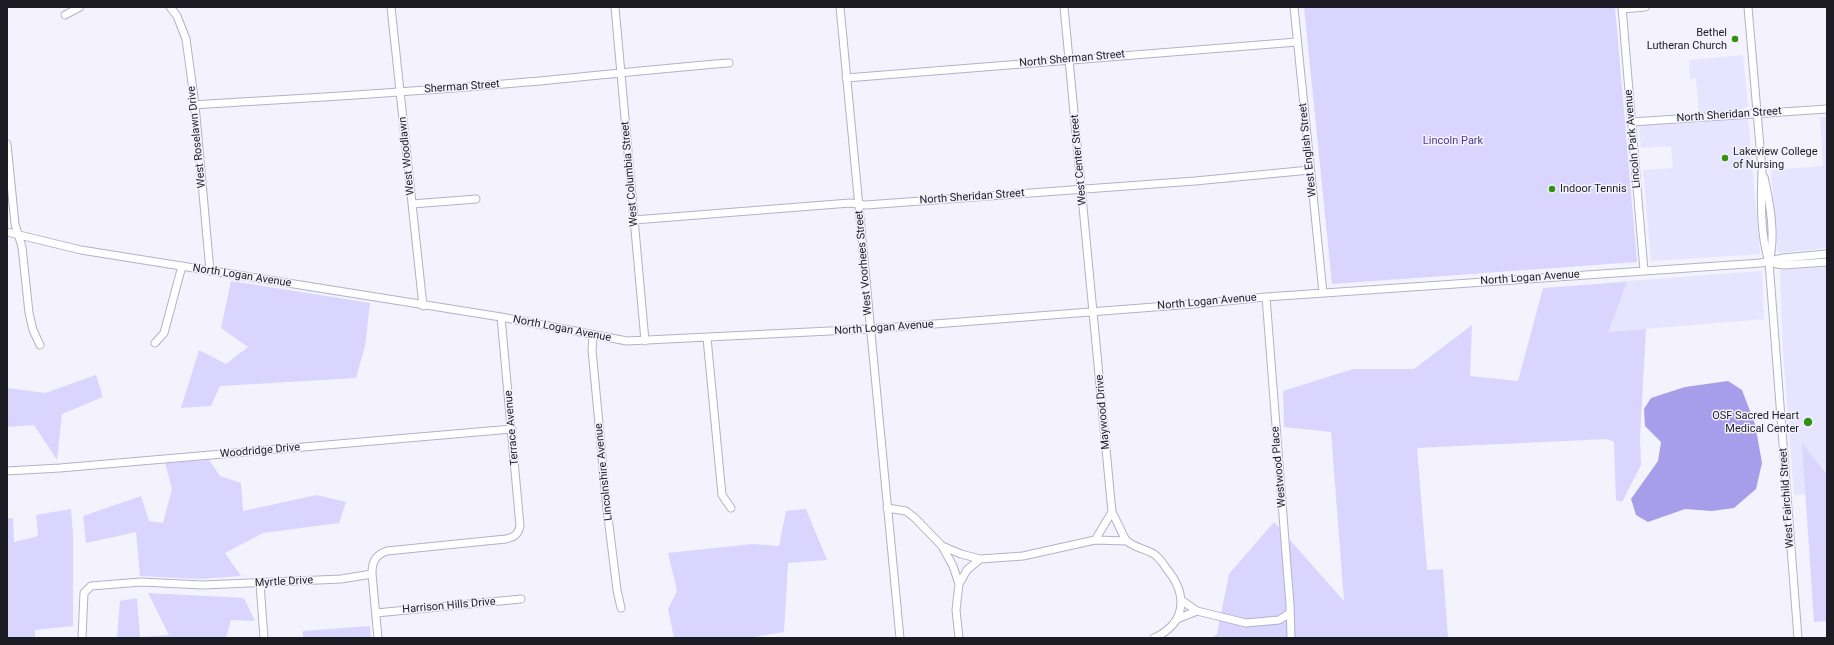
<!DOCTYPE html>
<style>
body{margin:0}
#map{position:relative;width:1834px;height:645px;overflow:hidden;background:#f3f2fd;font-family:Roboto,sans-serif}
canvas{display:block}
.frame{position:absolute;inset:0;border:8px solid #1d1c25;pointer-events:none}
</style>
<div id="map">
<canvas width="1834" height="645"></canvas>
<div class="frame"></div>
</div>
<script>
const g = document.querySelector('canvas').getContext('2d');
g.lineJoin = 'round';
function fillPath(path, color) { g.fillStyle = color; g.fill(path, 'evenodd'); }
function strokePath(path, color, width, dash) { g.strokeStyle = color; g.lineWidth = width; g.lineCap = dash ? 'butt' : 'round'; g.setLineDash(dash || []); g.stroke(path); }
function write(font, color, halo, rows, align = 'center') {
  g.font = font + ' Roboto,sans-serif'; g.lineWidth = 3; g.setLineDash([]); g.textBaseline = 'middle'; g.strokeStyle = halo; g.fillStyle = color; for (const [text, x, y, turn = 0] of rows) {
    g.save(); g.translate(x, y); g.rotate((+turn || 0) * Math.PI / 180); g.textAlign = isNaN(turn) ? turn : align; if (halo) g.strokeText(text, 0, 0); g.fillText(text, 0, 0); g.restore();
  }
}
fillPath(new Path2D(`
 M1743,55L1748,106L1741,110L1699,114L1696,78L1690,79L1689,60Z
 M1820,117H1827V248L1779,253L1777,249L1771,170L1823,166Z
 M1748,118L1760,254L1651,261L1643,170L1673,168L1671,146L1641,148L1639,127L1647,125L1695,123Z
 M1827,267V492L1794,495L1783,351L1780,270Z
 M1762,271L1764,319L1607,332L1603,283Z`), '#e6e4fe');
fillPath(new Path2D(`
 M1304,7H1615L1637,262L1332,284Z
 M231,281L370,303L365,346L356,378L220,386L211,406L181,408L199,350L226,364L248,347L221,328Z
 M1627,282L1608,332L1646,329L1640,438L1641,465L1622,502L1616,500L1614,442L1607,439L1417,448L1427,570L1443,569L1448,638H1212L1217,634L1229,574L1274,522L1344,601L1331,432L1284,427L1283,391L1353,369H1414L1472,325L1470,376L1518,381L1543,288Z
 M96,375L103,397L62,414L57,460L34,425L7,427V388L45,393Z
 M1802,443L1827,475V621L1814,622Z
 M209,460L220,476L241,483L243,511L317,495L346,502L339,523L263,533L225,553L241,576L199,579L140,576L136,532L86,543L83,516L141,496L149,521L163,523L172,489L165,463Z
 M71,509L73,534V626L35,630V638H7V518H13L14,542L38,536L36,515Z
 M806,509L827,560L788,563L784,632L748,638H674L668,609L677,591L668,553L752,544L779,546L786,511Z
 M148,593L244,598L255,621L231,620L226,638H117L120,601L137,598L140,637L169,635Z
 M370,626L371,638H303V631Z`), '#d9d5ff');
fillPath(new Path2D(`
 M1728,381L1742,390L1755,424L1762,463L1756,489L1734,508L1712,511L1685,509L1648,522L1636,515L1631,499L1658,461L1661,442L1645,426L1644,409L1651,398L1685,387Z`), '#a89deb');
const minor = new Path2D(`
 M170,7L177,16L186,39L195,105L210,271
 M391,7L423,306
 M615,7L645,341
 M840,7L900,638
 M1064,7L1112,512C1117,521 1121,532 1126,540C1132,547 1146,549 1154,554C1158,557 1163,563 1166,568C1188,594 1187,623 1154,638
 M1294,7L1323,293
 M1622,7L1644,271
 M1748,7L1762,170C1761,200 1760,234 1769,262L1798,638
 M1622,9L1645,7
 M65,15L80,7
 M846,78L1297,42
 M195,105C305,98 417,92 527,82C595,76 662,68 729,63
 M1632,122L1827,109
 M7,144L15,224L22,247L29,313L33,330L40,345
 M1764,177C1770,204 1776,236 1769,262
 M412,204L476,199
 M634,220L850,203L866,205L1195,181L1310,170
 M7,232L81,250L501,317L627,341L870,329L1206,303L1266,297L1761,263L1783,258L1827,254
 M1771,263L1784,265L1827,262
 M1266,297L1290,605L1291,638
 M593,335L592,350L607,509L617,590L621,608
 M707,338L722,495L731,508
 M155,343L164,333L182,266
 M7,471L60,468L512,429
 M887,508L906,511L915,518L942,546L953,566L959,584L956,610L959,638
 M1095,540L1127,541
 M942,546L961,554L980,559
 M372,574L378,638
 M260,583L264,638
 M959,584L967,570L980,559L1023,556L1095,540L1112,512
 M1181,600L1197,611L1246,623L1279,620L1287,615L1290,611
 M376,613L521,599
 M1177,619L1197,611
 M82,638L84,593L91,586L141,582L203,585L341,579L372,574C372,562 375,555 387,551L506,539C514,537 518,535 520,526L501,317`);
strokePath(minor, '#b3b1ca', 9);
strokePath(minor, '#fff', 7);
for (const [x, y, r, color] of [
 [1735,39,4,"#31920f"],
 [1725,158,4,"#31920f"],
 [1552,189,4,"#31920f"],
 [1808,422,5,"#31920f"]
]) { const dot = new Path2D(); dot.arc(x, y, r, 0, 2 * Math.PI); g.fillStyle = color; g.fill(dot); strokePath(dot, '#f3f2fd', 1.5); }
write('11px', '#1d1c25', '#f3f2fd', [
 ["Bethel",1727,33],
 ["Lutheran Church",1727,46],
 ["Lakeview College",1733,152,"left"],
 ["of Nursing",1733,165,"left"],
 ["Indoor Tennis",1560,189,"left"],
 ["OSF Sacred Heart",1799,416],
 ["Medical Center",1799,429]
], 'right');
write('11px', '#1d1c25', '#f3f2fd', [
 ["North Sherman Street",1072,59,-5],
 ["Sherman Street",462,87,-4],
 ["North Sheridan Street",1729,115,-4],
 ["West Roselawn Drive",197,137,-96],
 ["Lincoln Park Avenue",1633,139,-95],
 ["West English Street",1308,150,-96],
 ["West Woodlawn",407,156,-96],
 ["West Center Street",1079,160,-95],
 ["West Columbia Street",630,174,-95],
 ["North Sheridan Street",972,197,-4],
 ["West Voorhees Street",864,263,-95],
 ["North Logan Avenue",242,276,9],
 ["North Logan Avenue",1530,278,-4],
 ["North Logan Avenue",1207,302,-5],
 ["North Logan Avenue",884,328,-4],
 ["North Logan Avenue",562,329,11],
 ["Maywood Drive",1103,412,-95],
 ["Terrace Avenue",512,428,-95],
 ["Woodridge Drive",260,451,-5],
 ["Westwood Place",1279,467,-95],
 ["Lincolnshire Avenue",604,472,-96],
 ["West Fairchild Street",1787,498,-94],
 ["Myrtle Drive",284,582,-3],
 ["Harrison Hills Drive",449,606,-5]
]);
write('11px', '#4d3892', '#f3f2fd', [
 ["Lincoln Park",1453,141]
]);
</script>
